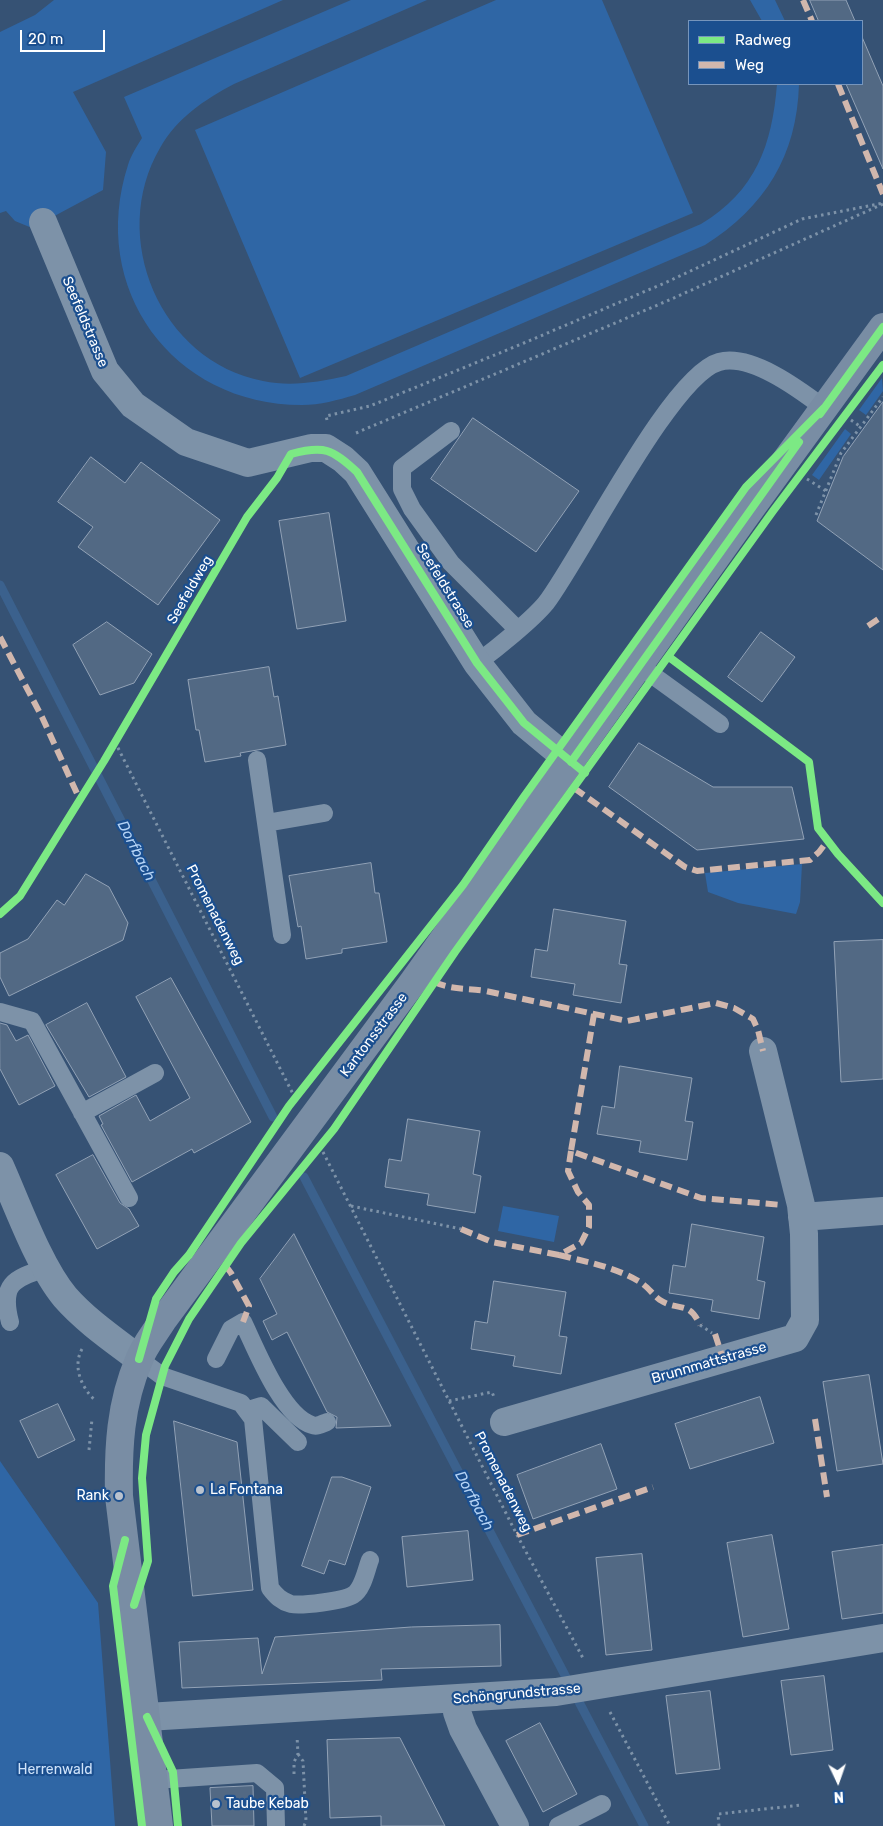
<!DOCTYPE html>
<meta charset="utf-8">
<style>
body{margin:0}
#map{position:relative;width:883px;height:1826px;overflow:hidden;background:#365274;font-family:Rubik,sans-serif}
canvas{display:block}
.legend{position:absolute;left:688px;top:20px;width:175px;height:65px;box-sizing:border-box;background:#1b4f8f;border:1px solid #7695bc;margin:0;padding:6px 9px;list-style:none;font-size:15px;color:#fff}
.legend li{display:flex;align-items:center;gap:10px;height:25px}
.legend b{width:25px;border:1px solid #7695bc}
.north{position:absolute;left:813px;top:1756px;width:50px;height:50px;-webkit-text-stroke:4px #1b4f8f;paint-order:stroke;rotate:177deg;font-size:14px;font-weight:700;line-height:20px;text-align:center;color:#fff}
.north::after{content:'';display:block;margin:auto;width:18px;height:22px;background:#fff;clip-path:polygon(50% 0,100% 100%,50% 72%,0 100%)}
.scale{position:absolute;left:20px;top:30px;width:85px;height:22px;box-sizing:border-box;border:2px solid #fff;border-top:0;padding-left:6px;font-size:15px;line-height:18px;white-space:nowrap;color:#fff;-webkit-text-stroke:4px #1b4f8f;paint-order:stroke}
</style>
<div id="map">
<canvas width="883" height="1826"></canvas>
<ul class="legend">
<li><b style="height:6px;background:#7ce984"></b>Radweg</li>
<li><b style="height:6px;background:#d1b7ad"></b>Weg</li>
</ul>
<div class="north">N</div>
<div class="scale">20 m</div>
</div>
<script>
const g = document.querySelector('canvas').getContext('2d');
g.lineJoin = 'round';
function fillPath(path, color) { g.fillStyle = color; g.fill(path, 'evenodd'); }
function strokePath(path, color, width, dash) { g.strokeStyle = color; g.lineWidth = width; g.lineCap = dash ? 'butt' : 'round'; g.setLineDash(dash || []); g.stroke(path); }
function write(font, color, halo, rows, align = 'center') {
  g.font = font + ' Rubik,sans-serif'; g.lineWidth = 4.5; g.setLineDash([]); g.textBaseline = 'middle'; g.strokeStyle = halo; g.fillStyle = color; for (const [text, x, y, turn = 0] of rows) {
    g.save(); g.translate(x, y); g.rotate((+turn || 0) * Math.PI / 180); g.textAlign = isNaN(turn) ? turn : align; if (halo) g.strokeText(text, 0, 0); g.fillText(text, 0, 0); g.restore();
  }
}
fillPath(new Path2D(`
 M54,0H283L73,92L106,152L103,190L32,228L15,221L6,211L0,213V32L35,15Z
 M351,0H427L234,84C204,100 177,118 160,148C108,237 160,361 263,381C291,387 318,382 346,376L701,224C756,191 772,145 777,84H799C797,156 765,207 705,245L355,395C338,400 320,405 302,405C172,405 88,288 128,165C131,155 137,146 142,138L124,97Z
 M496,0H602L693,213L300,378L195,130Z
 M750,0H775L785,21H762Z
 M882,378L883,391L866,415L859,410Z
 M845,429L851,434L819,480L812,475Z
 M802,864L800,902L796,914L738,903L708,892L705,873Z
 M503,1206L559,1216L554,1242L498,1231Z
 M0,1461L98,1603L115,1826H0Z`), '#2f66a5');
strokePath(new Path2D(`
 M0,585L273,1117
 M304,1177L644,1826`), '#3b618d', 9);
const building = new Path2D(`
 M810,0H846L855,21H819Z
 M862,37L883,86V169L846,84H862Z
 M883,402V570L817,521L843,457Z
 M473,418L579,491L536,552L431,479Z
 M91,457L125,483L141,462L220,520L158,605L78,547L93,527L58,502Z
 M329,513L346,621L297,629L279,521Z
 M107,622L152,654L134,683L100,695L73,645Z
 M761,632L795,657L762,702L728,677Z
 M269,667L274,697L278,696L286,745L240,753L241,756L205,762L199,730H196L188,680Z
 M639,743L713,787H792L804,839L697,850L609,787Z
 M371,863L375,893H379L387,942L342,949V953L306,959L301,926L298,927L289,876Z
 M86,874L109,887L128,923L123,940L9,996L0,977V953L28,939L57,900L64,905Z
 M554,909L626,921L619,964L627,965L621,1003L573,995L575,984L531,977L535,949L547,951Z
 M883,940V1079L841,1082L834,942Z
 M171,978L251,1122L194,1153L192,1149L132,1182L101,1125L103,1124L99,1116L136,1095L150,1121L190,1098L136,997Z
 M87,1003L126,1077L89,1097L46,1025Z
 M0,1023L7,1025L16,1041L28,1035L55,1086L19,1105L0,1069Z
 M620,1066L692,1078L685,1121L693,1122L687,1160L639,1152L641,1141L597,1134L602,1106L614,1108Z
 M408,1119L480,1131L473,1174L481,1176L475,1213L427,1205L429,1194L385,1187L389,1159L401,1161Z
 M93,1155L120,1203L129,1209L139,1226L97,1249L56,1175Z
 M692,1224L764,1237L757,1280L765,1282L759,1319L711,1311L713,1300L669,1293L673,1265L685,1267Z
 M294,1234L391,1426L336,1428L337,1417L327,1412L287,1332L272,1340L263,1321L277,1314L260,1279Z
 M494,1281L566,1292L559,1336L567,1337L561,1374L513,1366L515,1356L471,1349L475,1321L487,1323Z
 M869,1375L883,1464L837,1471L823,1382Z
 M760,1397L774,1443L690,1469L675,1424Z
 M58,1404L75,1440L38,1458L20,1421Z
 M174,1421L237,1442L253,1590L193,1596Z
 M601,1444L617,1489L533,1519L517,1475Z
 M332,1477H342L371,1487L345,1565L329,1560L324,1574L302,1566Z
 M468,1531L473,1580L407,1587L402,1537Z
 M772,1535L789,1629L743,1637L727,1543Z
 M883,1545V1613L842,1619L832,1552Z
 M642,1554L652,1650L606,1655L596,1558Z
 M500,1625L501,1666L381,1669L382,1680L182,1688L179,1642L258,1638L262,1674L275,1637L411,1627Z
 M824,1676L833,1750L791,1755L781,1681Z
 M710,1691L720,1769L676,1774L666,1696Z
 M540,1723L577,1794L543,1812L506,1741Z
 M400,1738L445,1826H381V1816L330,1818L327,1740Z
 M253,1786L254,1826H212L210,1788Z`);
fillPath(building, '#526984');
strokePath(building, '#92a2b6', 1);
strokePath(new Path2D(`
 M327,420L326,416L370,406L524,343L667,282L802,219L883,203
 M851,420L861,427
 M356,433L667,301L883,204
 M807,479L826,491
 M816,515L841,453L883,397
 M115,742L294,1096
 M323,1152L517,1535L584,1660
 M351,1206L461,1229
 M700,1325L712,1333
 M82,1349C72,1367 82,1389 96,1401
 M449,1401L492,1392L494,1397
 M89,1450L92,1419
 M610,1712L670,1826
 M298,1754L303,1761L306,1821L304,1826
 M294,1774V1762L298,1754L297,1736
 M719,1826L718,1814L802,1805`), '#7d92a8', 3, [2.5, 4]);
strokePath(new Path2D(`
 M451,431L402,468V489L412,509L451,563L517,629
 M477,663C496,649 532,620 546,603C581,557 671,375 719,362C751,353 800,390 824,408
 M640,666L720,724
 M257,760L282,935
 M266,823L324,813
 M0,1012L32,1021L129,1198
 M82,1113L155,1073
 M10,1322C0,1283 14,1279 46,1268
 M139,1359L162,1376L241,1403L253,1419L270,1588C276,1596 281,1601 291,1604C301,1606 344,1601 353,1595C363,1589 366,1570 370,1560
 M216,1359L231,1329L243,1322C256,1349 282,1416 312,1425C317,1427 322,1424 327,1422
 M248,1410L261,1406L298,1442
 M154,1780L257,1773L275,1788L276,1826
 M558,1826L602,1804`), '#7d92a8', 18);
strokePath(new Path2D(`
 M43,222L105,371L133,405L186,442L248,463L311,448H326L343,459L357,472L477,663L524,723L571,762
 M0,1166C17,1204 39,1266 65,1297C86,1321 114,1340 139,1359
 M802,1217L883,1211
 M504,1422L795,1338L805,1320L804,1234L801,1205L763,1051
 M456,1699L457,1712L463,1729L515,1826
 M147,1717L556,1692L883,1638`), '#7d92a8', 28);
strokePath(new Path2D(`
 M159,1826L119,1496C118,1449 120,1404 139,1360C144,1346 155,1333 163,1320L413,982L749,511L883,327`), '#798da4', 28);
strokePath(new Path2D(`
 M803,0L812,21
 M838,84L883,194
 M868,626L883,616
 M0,637L42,717L80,800
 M574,788L685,867L697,871L810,860L819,852L828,840
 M434,982C453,990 465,988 486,991L627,1021L716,1003L734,1008L753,1019L758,1030L763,1051
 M594,1014L571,1151L701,1198L782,1205
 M461,1229L492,1242L559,1255L581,1243L589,1227V1205L578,1192L568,1171L571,1151
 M559,1255C587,1262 615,1267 640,1282C648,1287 653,1295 660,1300C679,1312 689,1300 700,1325
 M225,1265L231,1273L249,1306L243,1322
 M715,1334L723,1359
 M815,1419L827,1497
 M517,1535L653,1487`), '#d1b7ad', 6, [12, 6]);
strokePath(new Path2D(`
 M820,414L883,327
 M669,657L809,762L818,828L838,854L883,903
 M571,762L799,442
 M0,914L20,896L104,761L247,517L277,478L291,454C324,445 332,449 357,472L477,663L524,723L585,773
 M139,1359L156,1299L174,1272L189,1255L289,1106L463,885L523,798L746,487L824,408
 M125,1540L113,1586L142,1826
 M134,1605L148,1561L142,1478L146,1435L165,1366L189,1319L241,1243L334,1129L455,952L773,511L883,365
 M147,1717L173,1772L178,1826`), '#7ce984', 8);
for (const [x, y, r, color] of [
 [200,1490,5,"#b9c2ce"],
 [119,1496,5,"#b9c2ce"],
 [216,1804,5,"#b9c2ce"]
]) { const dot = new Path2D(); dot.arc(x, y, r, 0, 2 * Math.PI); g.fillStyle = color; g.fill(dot); strokePath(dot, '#1b4f8f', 2); }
write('14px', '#fff', '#1b4f8f', [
 ["Seefeldstrasse",85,322,67],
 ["Seefeldstrasse",445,586,58],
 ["Seefeldweg",190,590,-60],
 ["Promenadenweg",215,915,63],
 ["Kantonsstrasse",374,1035,-53],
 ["Brunnmattstrasse",709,1363,-16],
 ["Promenadenweg",503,1482,63],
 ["Schöngrundstrasse",517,1694,-5]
]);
write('14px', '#fff', '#1b4f8f', [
 ["La Fontana",210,1490],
 ["Rank",109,1496,"right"],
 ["Taube Kebab",226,1804]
], 'left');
write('14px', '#cfe3fa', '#1b4f8f', [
 ["Herrenwald",55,1770]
]);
write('italic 15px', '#b5d3f5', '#1b4f8f', [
 ["Dorfbach",136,851,63],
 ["Dorfbach",474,1501,62]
]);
</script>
